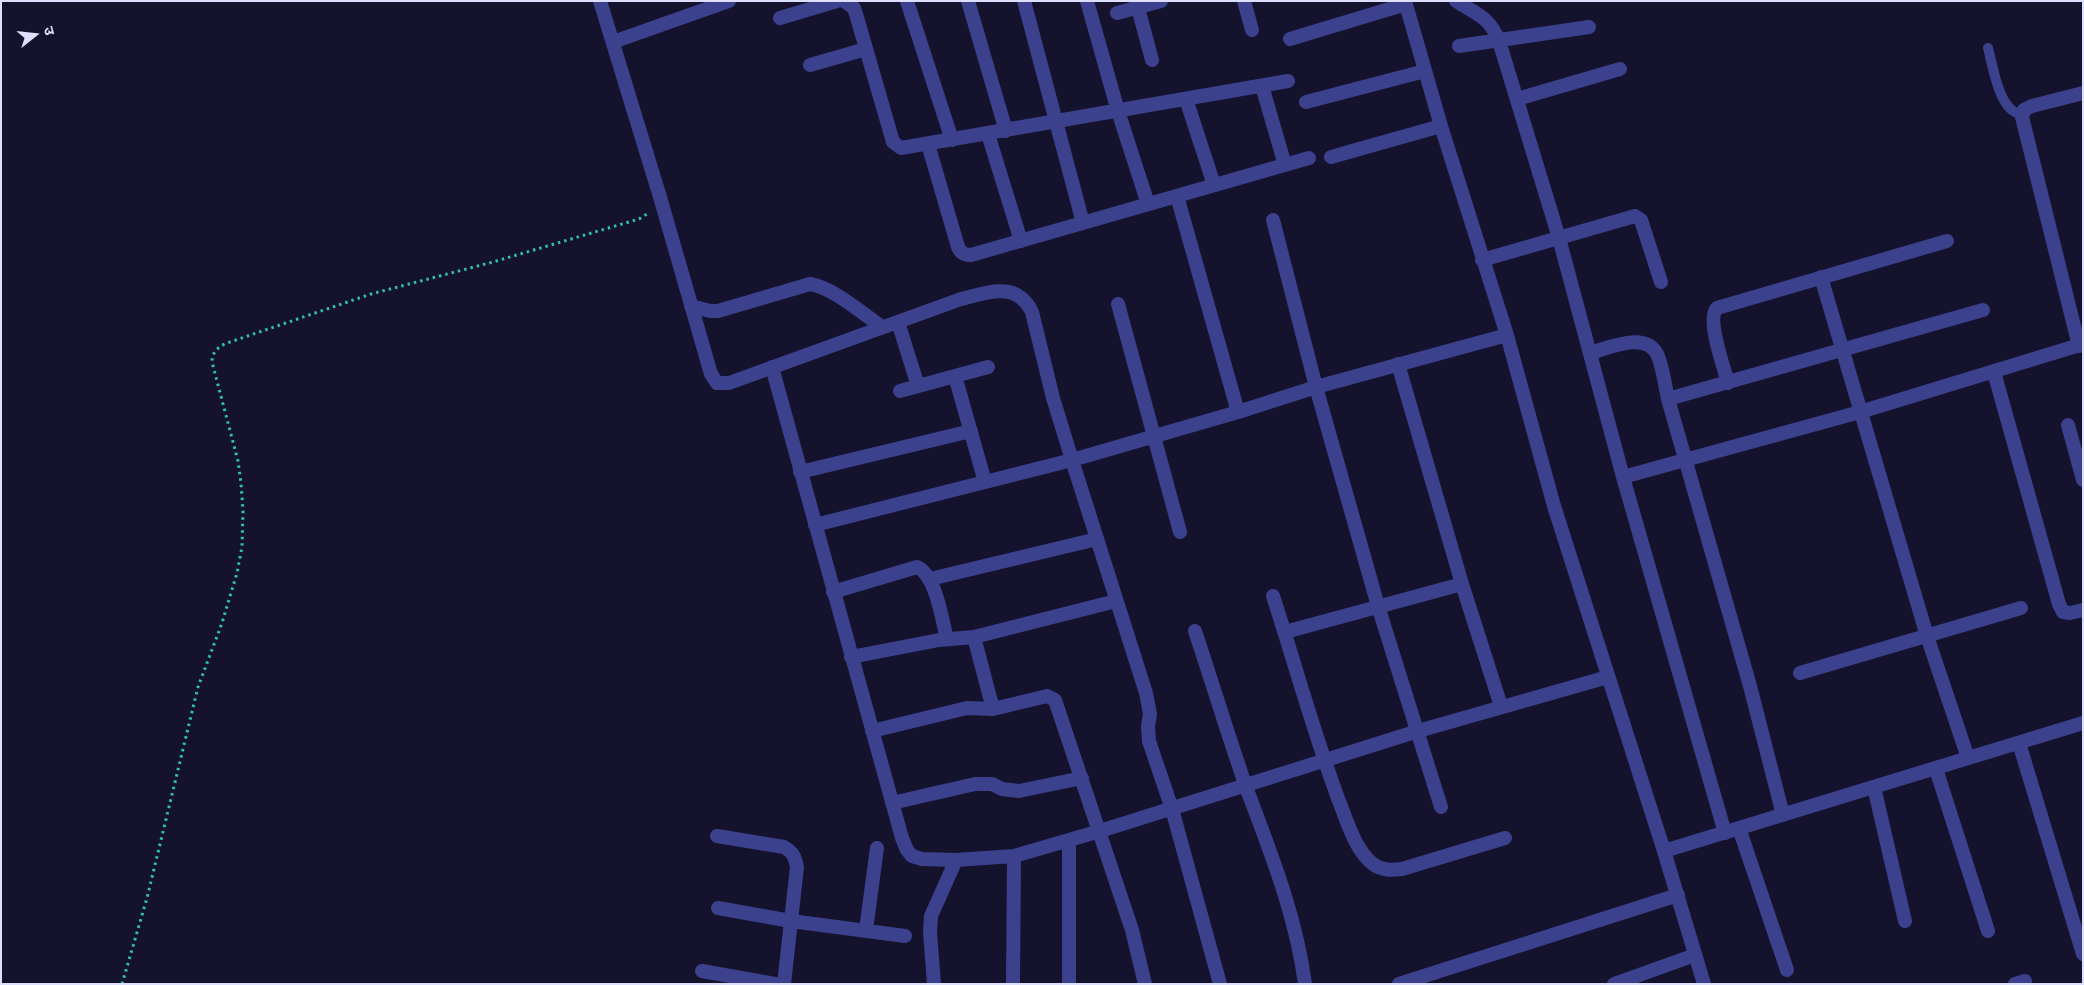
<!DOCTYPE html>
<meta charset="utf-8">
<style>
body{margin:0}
#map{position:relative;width:2084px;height:985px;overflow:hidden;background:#14122d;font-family:Arial,"Noto Sans Devanagari",sans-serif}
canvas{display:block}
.frame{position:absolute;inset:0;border:2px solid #dedeff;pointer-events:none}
.north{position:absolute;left:10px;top:10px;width:50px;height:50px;-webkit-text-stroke:4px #14122d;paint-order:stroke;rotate:74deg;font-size:14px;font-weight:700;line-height:20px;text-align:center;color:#dedeff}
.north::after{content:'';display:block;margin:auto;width:18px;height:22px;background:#dedeff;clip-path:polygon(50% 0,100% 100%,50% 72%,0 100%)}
</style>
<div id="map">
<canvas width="2084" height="985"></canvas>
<div class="frame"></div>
<div class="north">उ</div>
</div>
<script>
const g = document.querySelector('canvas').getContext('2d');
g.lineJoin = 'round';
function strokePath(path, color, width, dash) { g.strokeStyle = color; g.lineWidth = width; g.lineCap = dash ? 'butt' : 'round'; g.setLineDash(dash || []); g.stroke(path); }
strokePath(new Path2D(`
 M122,984L147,898L198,687L222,623L237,573L242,547L243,511L241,483L238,461L212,362C212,352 218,347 227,343L371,294L493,262L639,219L650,212`), '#30c1aa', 3, [2.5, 4]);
strokePath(new Path2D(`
 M1988,48C1993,66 1999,113 2022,114`), '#3c418d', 10);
strokePath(new Path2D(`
 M600,1L660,197L711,374L717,383H729L961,299C989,292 1017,281 1032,312L1053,398L1072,460L1146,693L1150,714L1148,726L1149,741L1172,809L1220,984
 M844,1L854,8L856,14L893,142L901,148L1288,81
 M907,1L952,140
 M968,1L1006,131
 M1024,1L1083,223
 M1087,1L1118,111L1148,204
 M1244,1L1252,30
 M1405,1L1441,126L1507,335L1554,506L1664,851L1704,984
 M1456,1C1476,14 1489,16 1499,41L1559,238L1623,477L1725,833
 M1138,8L1152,60
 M1117,13L1161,1
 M780,18L837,1
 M1290,39L1406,4
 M613,42L729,1
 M1459,46L1589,27
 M810,65L866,49
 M1262,86L1285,165
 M1186,99L1214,185
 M1517,99L1620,69
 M1306,102L1425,71
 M988,134L1021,241
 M928,144L958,247C961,253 964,255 971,255L1309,158
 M1331,157L1441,126
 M1177,196L1238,412
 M1273,220L1316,387L1378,606L1441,807
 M1482,260L1635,216L1641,220L1661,282
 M1821,277L1927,636L1968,758
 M1118,304L1180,532
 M691,306L710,311H718L810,284C832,287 863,314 882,327
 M898,322L918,386
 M2079,346L2022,117L2024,110L2032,106L2083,93
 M1590,353C1609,348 1647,330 1658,356C1663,369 1665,385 1668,399L1750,686L1783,815
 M1398,364L1462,584L1501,706
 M772,367L902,838L907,850L912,856L922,859L956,860L1014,856L1100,831L1418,731L1608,677
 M1994,372L2059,604L2063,612L2070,613L2083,610
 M955,376L985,482
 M1728,383C1724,367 1706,319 1717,308L1947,241
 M900,391L988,367
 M1668,399L1983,310
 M2068,425L2083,480
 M800,472L971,431
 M1623,477L1860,412L2083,344
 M815,525L1072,460L1238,412L1316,387L1507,335
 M930,579L1097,539
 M833,592L917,567C936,575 942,620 947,639
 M1273,596C1295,664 1314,734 1339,801C1347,821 1355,850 1373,864C1382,871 1392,870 1402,869L1505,838
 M1195,631C1212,682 1228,735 1246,787C1270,851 1296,915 1305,984
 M1285,632L1462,584
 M974,637L993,709
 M851,657L939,640L974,637L1116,601
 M1800,673L2021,608
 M872,731L967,708L993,709L1047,696L1055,700L1132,930L1145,984
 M2019,743L2083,954
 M1936,769L1988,931
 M1874,787L1905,921
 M892,803L975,784H992L1002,789L1019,791L1082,778
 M1739,828L1787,970
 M717,836L784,847C793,852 795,857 797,867L784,984
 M1069,840V984
 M1664,851L2083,723
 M718,908L791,921L905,936
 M866,930L877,848
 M702,971L775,984
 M934,984L930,932L931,916L956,860
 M1013,984L1014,856
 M1399,984L1678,895
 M1614,984L1695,955
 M2015,984L2025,981`), '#3c418d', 14);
</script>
